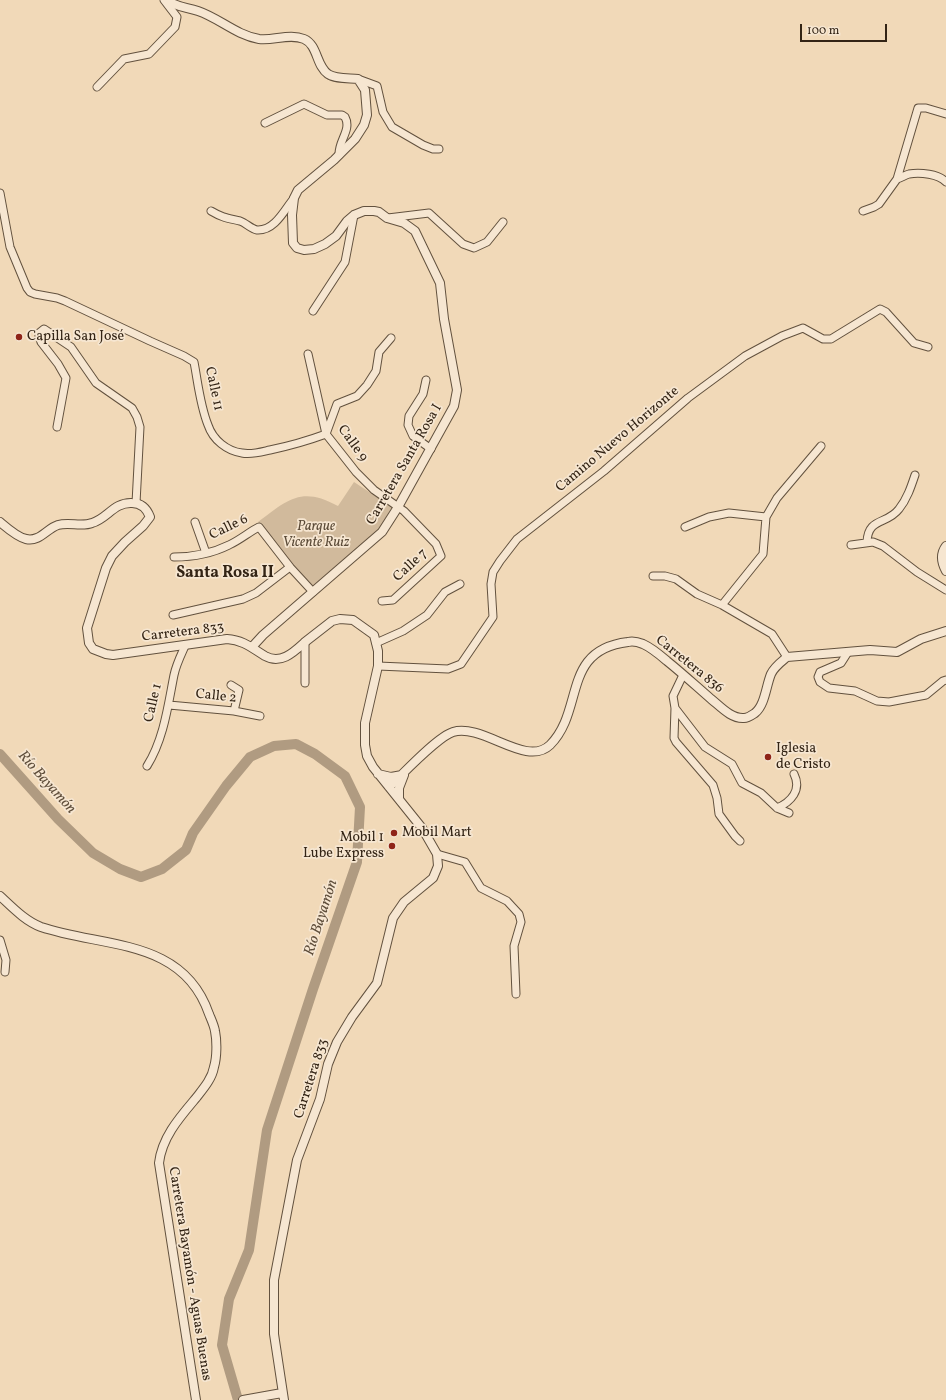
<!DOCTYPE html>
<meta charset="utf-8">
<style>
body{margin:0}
#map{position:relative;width:946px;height:1400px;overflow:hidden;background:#f1d9b8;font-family:Vollkorn,serif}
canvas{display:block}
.scale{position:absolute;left:800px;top:24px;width:87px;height:18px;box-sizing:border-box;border:2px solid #332415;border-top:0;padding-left:5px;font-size:12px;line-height:14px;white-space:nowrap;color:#332415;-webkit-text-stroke:3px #f6e6d1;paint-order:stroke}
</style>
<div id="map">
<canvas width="946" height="1400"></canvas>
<div class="scale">100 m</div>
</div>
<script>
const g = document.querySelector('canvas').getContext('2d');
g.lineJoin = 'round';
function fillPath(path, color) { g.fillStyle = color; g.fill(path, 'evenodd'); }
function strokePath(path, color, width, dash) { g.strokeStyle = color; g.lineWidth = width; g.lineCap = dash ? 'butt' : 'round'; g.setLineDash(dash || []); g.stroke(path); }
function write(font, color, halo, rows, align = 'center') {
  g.font = font + ' Vollkorn,serif'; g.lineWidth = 3.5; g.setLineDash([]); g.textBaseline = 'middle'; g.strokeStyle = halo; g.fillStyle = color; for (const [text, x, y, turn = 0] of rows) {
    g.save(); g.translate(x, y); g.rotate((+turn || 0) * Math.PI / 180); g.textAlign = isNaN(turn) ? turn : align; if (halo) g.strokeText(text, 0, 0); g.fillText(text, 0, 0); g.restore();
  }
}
fillPath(new Path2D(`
 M354,482L392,507L380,527L374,534L311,587L258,522C288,499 302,486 338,506Z`), '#d1ba9c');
strokePath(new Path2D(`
 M0,754L58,819L93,853L120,869L141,877L162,869L186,850L193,833L226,786L250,757L274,746L296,744L315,754L345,776L360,807L357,862L313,989L267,1130L249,1250L229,1299L222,1345L238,1400`), '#b09b81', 10);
const minor = new Path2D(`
 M358,79L377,86L383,112L392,127L423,145L433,149H439
 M97,87L124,59L149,54L175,27L177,17L164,0
 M265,123L304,104L327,115H342L345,117C352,130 338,141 339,155
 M897,179C901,178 905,175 909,174C920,172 939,174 946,182
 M0,193L10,247L27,288L30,292L35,294L57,298L65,301L150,341L184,356L194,362C198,383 200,405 208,425C213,440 227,451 242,453C251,455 261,452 270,450C289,446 307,441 326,434L337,404L357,396L367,385L376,371L379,352L391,338
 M211,211C223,218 227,218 240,221C246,223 251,229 257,230C275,231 285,209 294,198
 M863,211L874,207L879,204L897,179L918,108H926L946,114
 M388,218L429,213L463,244L474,248L487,242L503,222
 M313,311L345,262L354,215
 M308,354L326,434L356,472L374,490L404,511L436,544L441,556L393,600L382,601
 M426,380L423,394L409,416L408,425L413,436L431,449
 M57,427L66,378L58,364L41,342L39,336V333L44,329L71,347L96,383L132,408L137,417L140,427L136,503
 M195,522L206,553
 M685,527L709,517L729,513L766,517
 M867,542C868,517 887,525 899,509C907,499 911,487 915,475
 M851,545L873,542L883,546L917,572L946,590
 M174,557C192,557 213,553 229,545C240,540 249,532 259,527L290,567L313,592
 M653,576H665L676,579L697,594L722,605L772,634L787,657
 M722,605L763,554L766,517L777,498L821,446
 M173,615L243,599L256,593L290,567
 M305,642V683
 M376,643L403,631L427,615L445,592L460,584
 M848,652L841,663L820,672L818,677L820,682L829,688L855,691L877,701L889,702L926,695L943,681L946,680
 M378,666L448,669L461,664L493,617L491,584L493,572L500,561L517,539L604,471L688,398L745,356L782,336L803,328L823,339H831L880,309L886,312L914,343L928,347
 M683,675L673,696L675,708L674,738L676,742L713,785L717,798L719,814L735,836L740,841
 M231,685L239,690L234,711
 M169,705L234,711L260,716
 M675,708L705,747L732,764L742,783L761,793L777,808L789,813
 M147,766C164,739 168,705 174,675C176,665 181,655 185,646
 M777,808C791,802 802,790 794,774
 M437,854L465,862L481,888L507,901L519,914L521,922L514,946L516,994
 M0,940L6,960L5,972`);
const tertiary = new Path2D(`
 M167,0C178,8 186,7 198,11C219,18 236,35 259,39C273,41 290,33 304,39C318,45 316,66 328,74C335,79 349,78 358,79L365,90L367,115L364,125L355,139L334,160L298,190L294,198L292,215L293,243L297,248L304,250L314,249L325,244L336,236L347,221L354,215L364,211H374L379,212L387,218L404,223L415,231L440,283L444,319L457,390L454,406L398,507L382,532L263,635L252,647
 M0,522C7,528 17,537 26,539C40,542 46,529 58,525C69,522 82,527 92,523C107,519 114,502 132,503C142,503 147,509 150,517L143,526L125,542L112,556L106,568L87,628L89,643L93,649L106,654L113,655L227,639C243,640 252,648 265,656C281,665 294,652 305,642C314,635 323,628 332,621L340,619L353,620L374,635L378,651V666L365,723V745L367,756L373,767L422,828L437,854L438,866L433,878L404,902L393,918L377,983L352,1017L337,1042L328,1064L320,1099L297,1160L274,1280V1334L284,1400
 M946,546C940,554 941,562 946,571
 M378,774L391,777L402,775
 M389,787C403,774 437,737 453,732C483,723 526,768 550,745C585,710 561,650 628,642C632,641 638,642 643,644C652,648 660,655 667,661C682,673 696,686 711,699C720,706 731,719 744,718C748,718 752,715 755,713C765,705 766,686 771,674C774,667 781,662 787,657L870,650L897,652L921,639L946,631
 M399,799V788L404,775
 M0,896C12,907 25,921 41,927C104,948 183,938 209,1014C211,1019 214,1025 215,1031C217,1041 217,1057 214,1067C212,1079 203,1089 196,1098C180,1117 162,1137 159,1163L196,1400
 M243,1400L282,1393`);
strokePath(minor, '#62513e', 9);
strokePath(tertiary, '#62513e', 10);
strokePath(minor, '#f6e6d1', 7);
strokePath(tertiary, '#f6e6d1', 8);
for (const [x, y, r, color] of [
 [19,337,4,"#8f2418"],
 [768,757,4,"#8f2418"],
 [394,833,4,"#8f2418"],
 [392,846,4,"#8f2418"]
]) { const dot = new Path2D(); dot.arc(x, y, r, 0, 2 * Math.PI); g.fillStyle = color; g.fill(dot); strokePath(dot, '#f6e6d1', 1.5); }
write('14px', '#332415', '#f6e6d1', [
 ["Capilla San José",27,337],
 ["Iglesia",776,749],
 ["de Cristo",776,765],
 ["Mobil Mart",402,833],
 ["Mobil 1",384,838,"right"],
 ["Lube Express",384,854,"right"]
], 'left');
write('14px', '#332415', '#f6e6d1', [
 ["Calle 11",213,389,78],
 ["Camino Nuevo Horizonte",618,440,-40],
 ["Calle 9",352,444,54],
 ["Carretera Santa Rosa I",405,465,-60],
 ["Calle 6",229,528,-26],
 ["Calle 7",411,566,-43],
 ["Carretera 833",183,633,-7],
 ["Carretera 836",689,665,39],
 ["Calle 2",216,697,6],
 ["Calle 1",154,703,-77],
 ["Carretera 833",312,1079,-72],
 ["Carretera Bayamón - Aguas Buenas",189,1274,81]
]);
write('italic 14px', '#5a4a37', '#f6e6d1', [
 ["Parque",316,527],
 ["Vicente Ruiz",316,543]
]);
write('italic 15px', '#5f4e3b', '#f6e6d1', [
 ["Río Bayamón",46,783,48],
 ["Río Bayamón",322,918,-72]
]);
write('bold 16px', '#332415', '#f6e6d1', [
 ["Santa Rosa II",225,574]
]);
</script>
